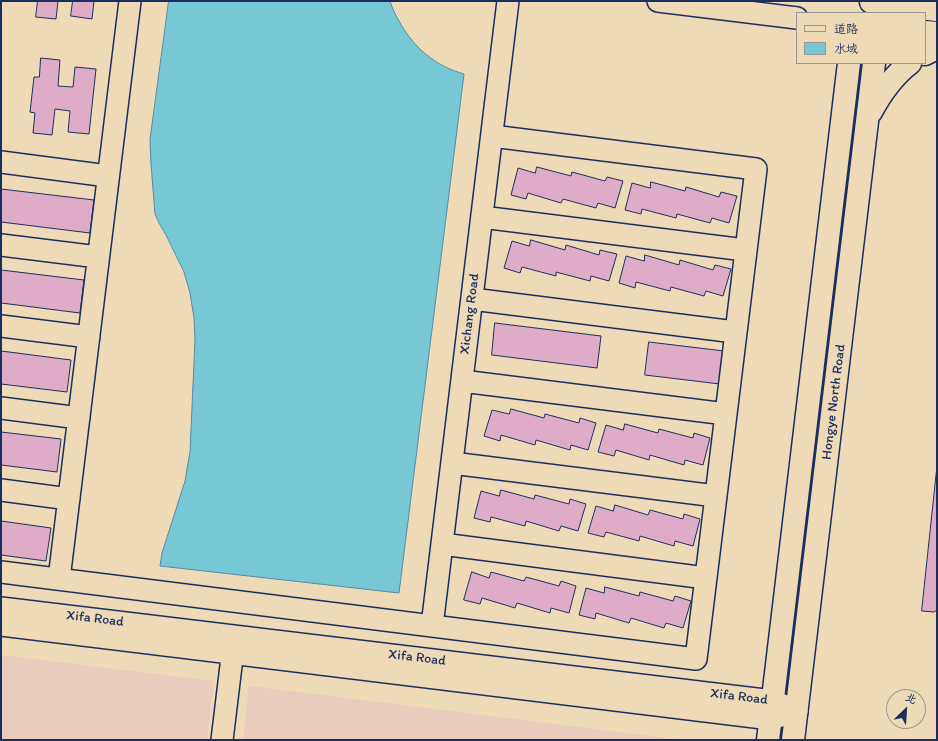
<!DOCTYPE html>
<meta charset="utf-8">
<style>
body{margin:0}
#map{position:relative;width:938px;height:741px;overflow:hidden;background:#efdab8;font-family:Itim,"LXGW WenKai TC",sans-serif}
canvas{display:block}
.frame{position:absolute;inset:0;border:2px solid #1b2f5e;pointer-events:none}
.legend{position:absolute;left:796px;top:12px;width:130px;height:52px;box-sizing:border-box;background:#efdab8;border:1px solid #9a9694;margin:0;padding:5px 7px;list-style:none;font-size:12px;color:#1b2f5e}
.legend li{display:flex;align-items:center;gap:8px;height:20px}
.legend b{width:20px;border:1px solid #9a9694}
.north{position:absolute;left:886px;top:689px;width:40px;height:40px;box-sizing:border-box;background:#efdab8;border:1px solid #9a9694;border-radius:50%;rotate:25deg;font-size:11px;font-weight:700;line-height:16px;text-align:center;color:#1b2f5e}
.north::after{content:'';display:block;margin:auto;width:14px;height:18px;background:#1b2f5e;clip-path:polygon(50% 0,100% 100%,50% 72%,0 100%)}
</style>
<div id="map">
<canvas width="938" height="741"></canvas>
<div class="frame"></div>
<ul class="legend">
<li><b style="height:5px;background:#efdab8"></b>道路</li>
<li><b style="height:11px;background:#78c7d5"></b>水域</li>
</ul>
<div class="north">北</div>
</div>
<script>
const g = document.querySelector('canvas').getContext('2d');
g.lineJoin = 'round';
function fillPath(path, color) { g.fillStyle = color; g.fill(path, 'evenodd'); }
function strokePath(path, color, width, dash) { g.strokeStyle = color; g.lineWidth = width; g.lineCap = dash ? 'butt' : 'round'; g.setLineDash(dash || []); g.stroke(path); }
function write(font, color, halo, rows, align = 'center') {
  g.font = font + ' Itim,sans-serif'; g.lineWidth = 3; g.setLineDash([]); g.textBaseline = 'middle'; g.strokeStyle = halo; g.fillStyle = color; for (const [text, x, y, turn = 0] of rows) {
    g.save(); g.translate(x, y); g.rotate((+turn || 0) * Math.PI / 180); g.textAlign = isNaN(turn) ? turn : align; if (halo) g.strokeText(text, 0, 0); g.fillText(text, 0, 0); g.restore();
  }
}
fillPath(new Path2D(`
 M1,655L214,681L207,740H1Z
 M249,686L675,739V740H243Z`), '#eaccbd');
const water = new Path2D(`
 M169,1H390C392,8 395,14 399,21C413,47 435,66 464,74L399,593L160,566L162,553L185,481L190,452L195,339L194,318L190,293L184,272L166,235L159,223L155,214L151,164L150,140Z`);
fillPath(water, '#78c7d5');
strokePath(water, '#538aa5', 1);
const building = new Path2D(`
 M38,1H58L56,19L36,17Z
 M73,1H94L92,19L71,16Z
 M41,58L60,60L58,86L73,87L75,67L96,69L89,134L68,132L70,111L55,109L52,135L33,133L35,113L30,112L34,77H39Z
 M537,167L571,176L572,172L605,181L607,177L623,181L615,208L598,203L596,208L563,199L561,203L528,193L526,199L511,195L518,168L535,173Z
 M651,182L685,191L686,187L719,197L721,192L737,196L729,223L712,218L710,223L677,214L676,218L642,209L641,214L625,210L632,183L650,188Z
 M1,189L94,200L90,233L1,222Z
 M531,240L565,250L566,245L599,255L600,250L617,254L609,281L591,276L590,281L556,272V276L522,267L520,273L504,268L512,241L529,246Z
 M645,255L679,265L680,260L713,270L715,265L731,269L723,296L706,291L704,296L671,287L670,291L636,282L635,288L619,283L626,256L644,261Z
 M1,270L84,280L80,313L1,303Z
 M495,323L601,336L597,368L492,355Z
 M649,342L724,351L720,384L645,375Z
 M1,351L71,360L67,392L1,384Z
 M511,409L544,418L545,414L579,423L580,418L596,423L588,450L571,445L570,450L536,440L535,445L501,435L500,441L484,436L492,410L509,414Z
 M625,424L658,433L659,429L693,438L694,433L710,438L703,465L685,460L684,465L650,455L649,460L616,450L614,456L598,452L606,425L623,430Z
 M1,432L61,439L57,472L1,465Z
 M937,466V610L934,612L922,611Z
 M501,490L534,499L535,495L569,504L570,499L586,504L578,531L561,526L559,531L526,521L525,526L491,517L490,522L474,518L481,491L499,496Z
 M615,505L648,515L650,510L683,519L684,514L700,519L693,546L675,541L674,546L640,536L639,541L606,532L604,537L588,533L596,506L613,511Z
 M1,521L51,528L46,561L1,555Z
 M472,572L489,578L491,572L524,581L526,577L559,586L561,581L576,586L569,613L551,608L550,613L517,603L515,608L482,598L480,604L464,600Z
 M605,587L639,596L640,592L673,601L675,596L691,601L683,628L666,623L664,628L631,618L629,623L596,613L595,619L579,615L586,588L604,593Z`);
fillPath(building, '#dfacc8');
strokePath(building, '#1b2f5e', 1);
const minor = new Path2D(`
 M658,1L797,18
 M1,162L108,176
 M482,217L745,250
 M1,245L98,257
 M472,299L735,332
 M1,326L89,337
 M462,381L726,414
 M1,408L79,418
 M452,463L716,496
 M1,490L69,499
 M442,544L706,578
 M1,572L696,659L756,169L492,136
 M59,579L130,1
 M1,608L773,701L797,711
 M1,625L771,719L788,714
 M432,626L508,1
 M222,740L234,641`);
const major = new Path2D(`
 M871,2L937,10
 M925,32L937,33
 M925,54L937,48
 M871,112C881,93 893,76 910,63
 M768,740L849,63
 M793,740L874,63`);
strokePath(minor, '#1b2f5e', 24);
strokePath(major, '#1b2f5e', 25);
strokePath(minor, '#efdab8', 21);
strokePath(major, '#efdab8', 22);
write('14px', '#1b2f5e', '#efdab8', [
 ["Xichang Road",470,314,-83],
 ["Hongye North Road",834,402,-83],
 ["Xifa Road",95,619,7],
 ["Xifa Road",417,658,7],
 ["Xifa Road",739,697,7]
]);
</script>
